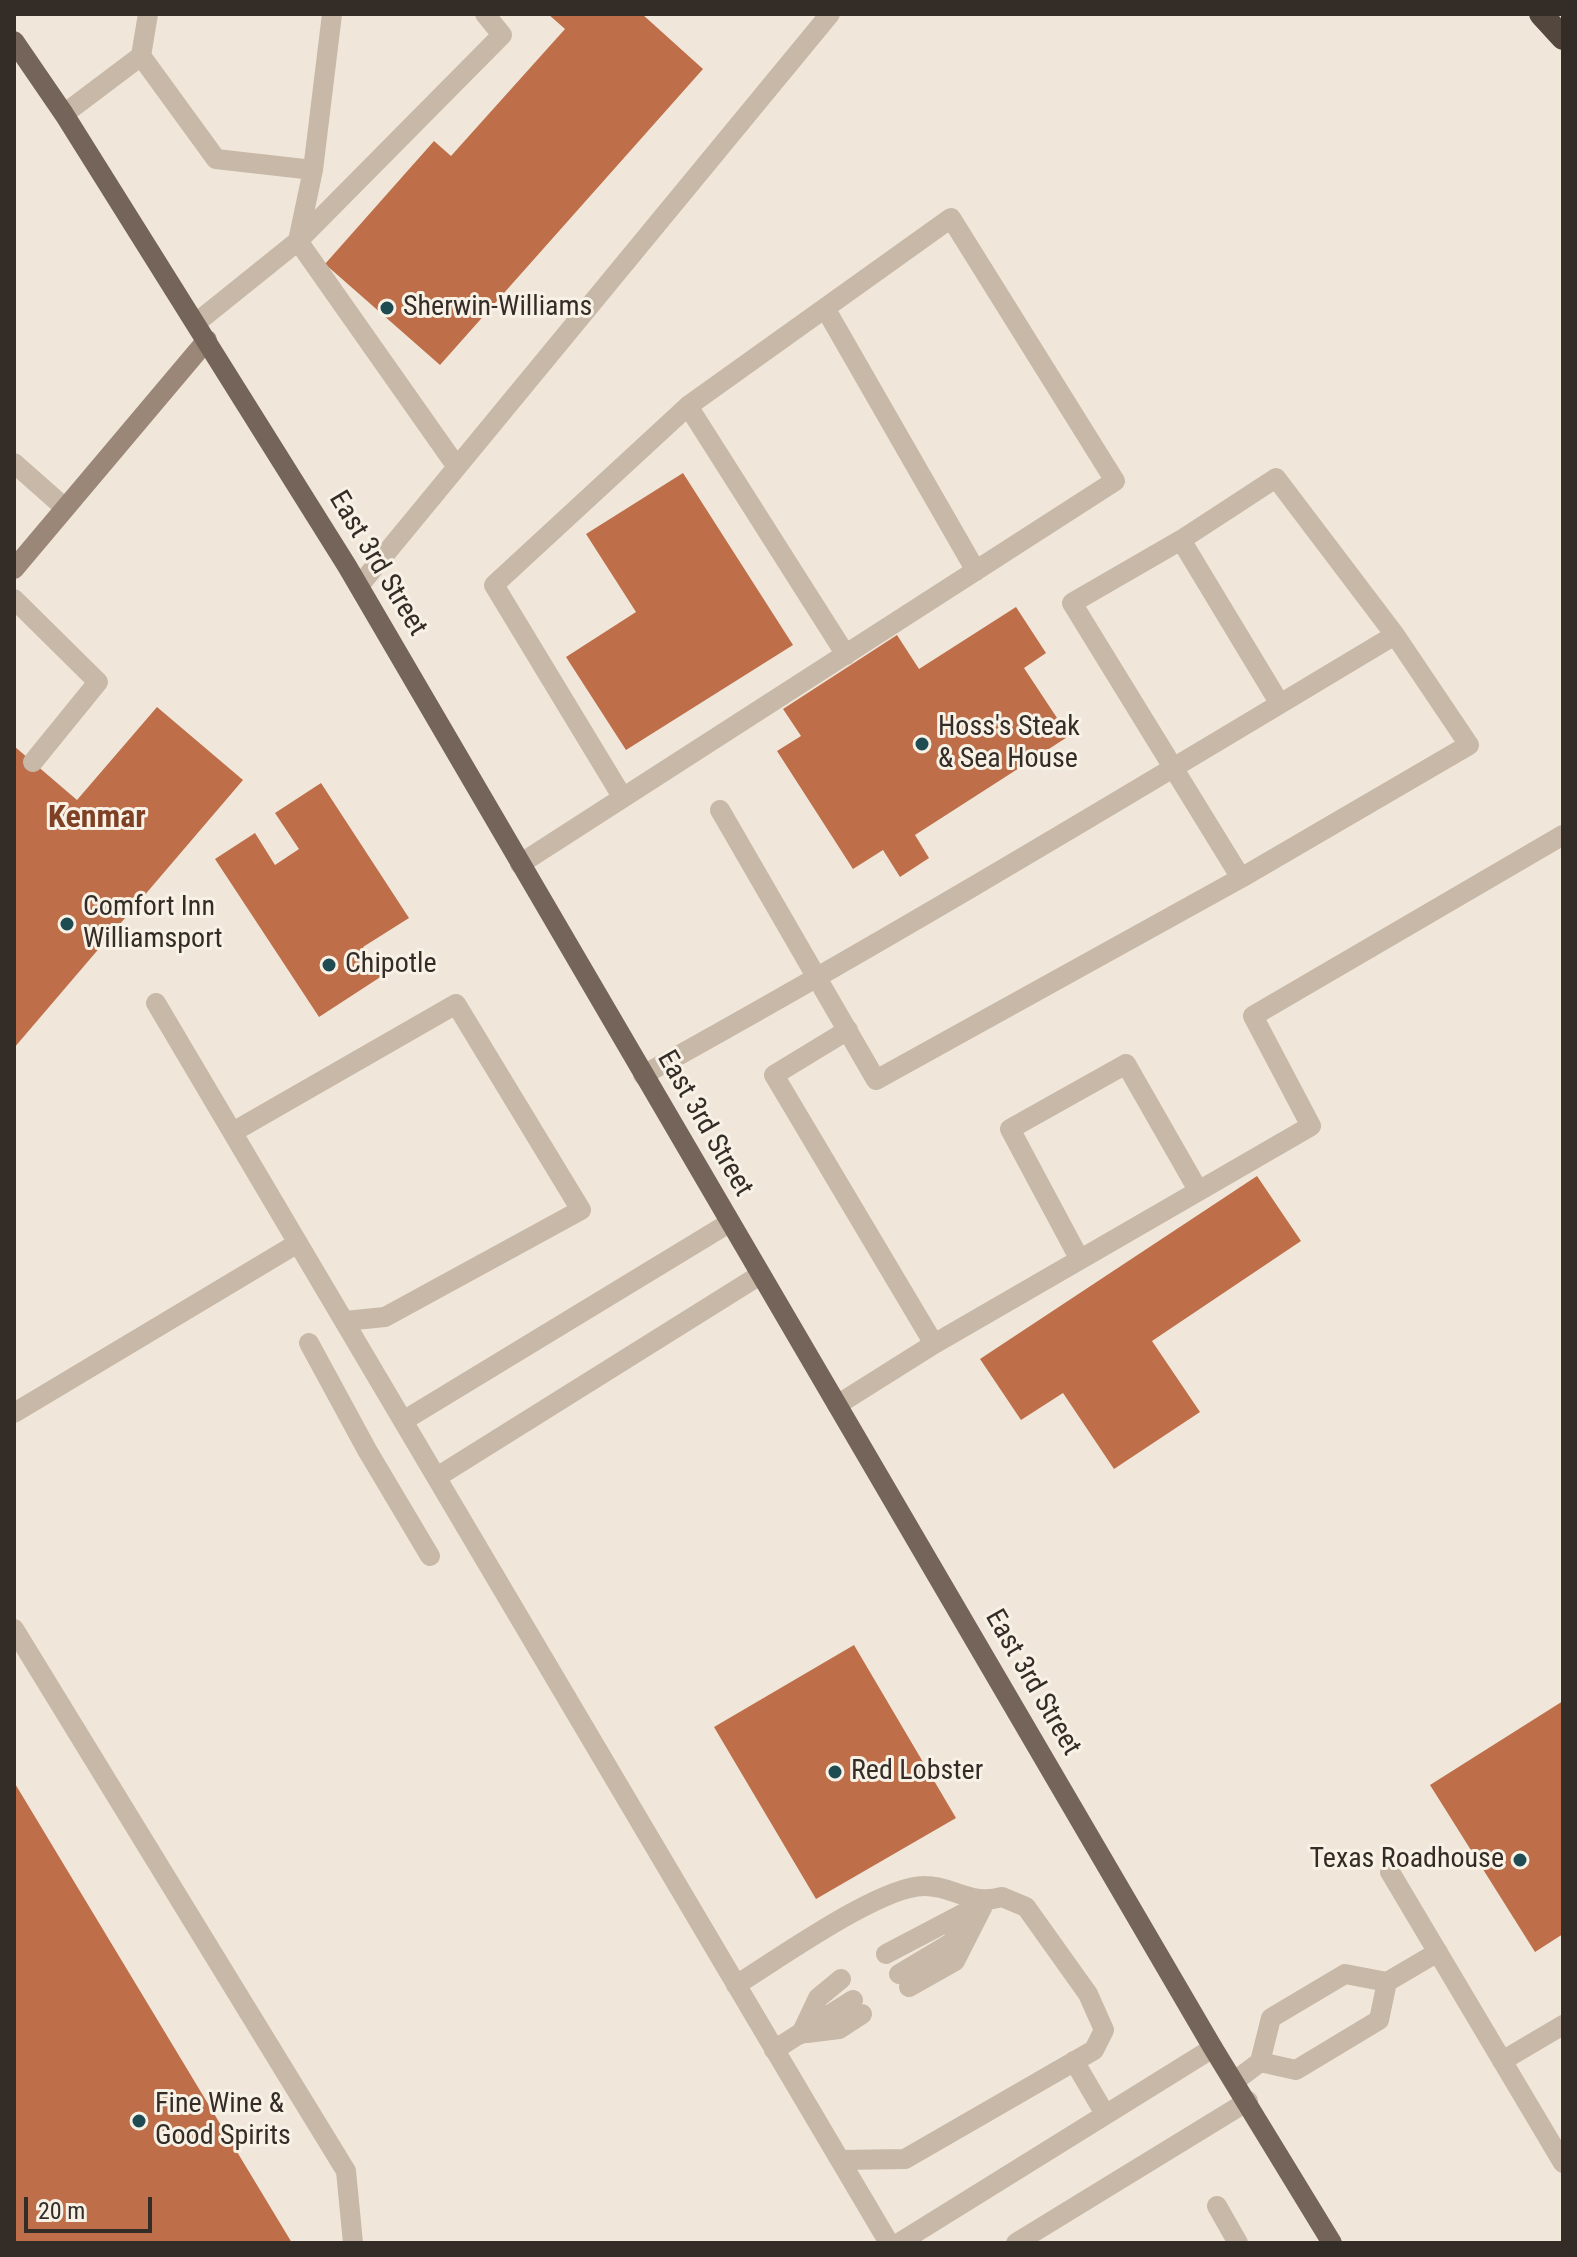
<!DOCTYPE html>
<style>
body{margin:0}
#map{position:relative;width:1577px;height:2257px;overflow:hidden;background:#f0e7da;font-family:"Roboto Condensed",sans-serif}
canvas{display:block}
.frame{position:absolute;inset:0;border:16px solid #342c27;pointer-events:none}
.scale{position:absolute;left:24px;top:2197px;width:128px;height:36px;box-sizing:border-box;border:4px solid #342c27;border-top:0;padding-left:10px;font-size:24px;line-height:28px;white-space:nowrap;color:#342c27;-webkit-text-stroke:6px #f8f1e6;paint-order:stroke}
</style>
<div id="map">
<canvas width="1577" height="2257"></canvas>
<div class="frame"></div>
<div class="scale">20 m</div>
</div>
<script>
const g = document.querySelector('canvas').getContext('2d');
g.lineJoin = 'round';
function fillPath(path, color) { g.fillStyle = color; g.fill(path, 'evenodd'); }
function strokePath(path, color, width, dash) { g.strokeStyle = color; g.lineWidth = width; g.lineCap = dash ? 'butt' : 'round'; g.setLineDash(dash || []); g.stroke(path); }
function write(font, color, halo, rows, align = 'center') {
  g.font = font + ' "Roboto Condensed",sans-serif'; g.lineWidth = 6; g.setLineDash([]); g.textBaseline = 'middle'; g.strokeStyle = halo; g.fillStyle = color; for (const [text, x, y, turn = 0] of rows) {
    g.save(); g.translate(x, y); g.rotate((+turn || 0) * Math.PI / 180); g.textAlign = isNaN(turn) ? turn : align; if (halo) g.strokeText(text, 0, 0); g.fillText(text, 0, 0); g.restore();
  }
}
fillPath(new Path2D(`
 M548,14H642L703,69L440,365L325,264L434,141L451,156L565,29Z
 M683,473L793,645L626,750L566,657L636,612L586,534Z
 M1016,607L1046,653L1024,668L1069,736L915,835L929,858L900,877L883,850L853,869L777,751L801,736L783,709L897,635L919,669Z
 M157,707L243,780L14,1048V746L77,800Z
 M321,783L409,918L363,947L382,976L319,1017L215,859L255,833L275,865L299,849L275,813Z
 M1257,1176L1301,1241L1152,1341L1200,1412L1114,1469L1063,1393L1021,1420L980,1359Z
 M854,1645L956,1818L816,1899L714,1727Z
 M1563,1701V1934L1535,1952L1430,1785Z
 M14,1782L292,2243H14Z`), '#be6f49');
strokePath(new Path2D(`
 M332,14L313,170L298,241L457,467
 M141,56L216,159L313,170
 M64,114L141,56L148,14
 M825,308L976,571
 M196,323L298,241L502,35L485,14
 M14,463L65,508
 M1181,540L1280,704
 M359,586L830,14
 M14,599L98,682L33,762
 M623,798L494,585L688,406
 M520,864L1115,481L951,218L688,406L846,655
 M1241,878L1072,603L1181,540L1276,478L1395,635
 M156,1003L889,2243
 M848,1030L774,1075L934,1344L1311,1126L1253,1016L1563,835
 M643,1075C897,935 1146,784 1395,635L1469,745L1241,878L876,1080L720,810
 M233,1132L456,1004L581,1210L385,1317L345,1321
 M1079,1258L1010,1129L1126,1064L1198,1190
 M309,1343L367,1450L430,1556
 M837,1405L934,1344
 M14,1413L298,1243
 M403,1421L729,1223
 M437,1477L760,1275
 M14,1629L346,2171L353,2243
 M1390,1872L1563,2163
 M886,1954L985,1902
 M899,1974L951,1943L964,1926
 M1387,1982L1438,1952
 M736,1985C777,1960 881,1885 925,1886C954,1886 970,1906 1002,1897L1026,1907L1088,1994L1104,2030L1094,2050L905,2159L840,2160
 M909,1987L955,1961L985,1902
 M807,2033L839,2029L862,2014
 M801,2034L818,1998L841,1979
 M774,2050L853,2000
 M1074,2061L1105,2114
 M1502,2061L1563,2025
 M1235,2081L1260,2062L1271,2018L1345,1974L1387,1982L1379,2020L1296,2070L1260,2062
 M1217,2206L1238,2243
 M899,2243L1213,2048
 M1016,2243L1248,2101`), '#c7b8a7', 20);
strokePath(new Path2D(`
 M14,569L207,340`), '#9a8778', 20);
strokePath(new Path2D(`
 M14,41L64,114L347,566L1213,2048L1332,2243`), '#756459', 20);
strokePath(new Path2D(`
 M1541,14L1563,38`), '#54473e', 24);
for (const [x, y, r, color] of [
 [387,308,8,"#1f4b52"],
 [922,744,8,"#1f4b52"],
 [67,924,8,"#1f4b52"],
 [329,965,8,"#1f4b52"],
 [835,1772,8,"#1f4b52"],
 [1520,1860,8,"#1f4b52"],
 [139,2121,8,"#1f4b52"]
]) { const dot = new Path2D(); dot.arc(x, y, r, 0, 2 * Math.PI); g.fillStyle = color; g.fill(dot); strokePath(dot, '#f8f1e6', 3); }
write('28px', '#342c27', '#f8f1e6', [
 ["Sherwin-Williams",403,308],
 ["Hoss's Steak",938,728],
 ["& Sea House",938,760],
 ["Comfort Inn",83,908],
 ["Williamsport",83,940],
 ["Chipotle",345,965],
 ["Red Lobster",851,1772],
 ["Texas Roadhouse",1504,1860,"right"],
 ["Fine Wine &",155,2105],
 ["Good Spirits",155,2137]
], 'left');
write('28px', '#342c27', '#f8f1e6', [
 ["East 3rd Street",377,564,59],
 ["East 3rd Street",704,1124,60],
 ["East 3rd Street",1032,1683,60]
]);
write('bold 32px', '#7e4125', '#f8f1e6', [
 ["Kenmar",97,819]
]);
</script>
